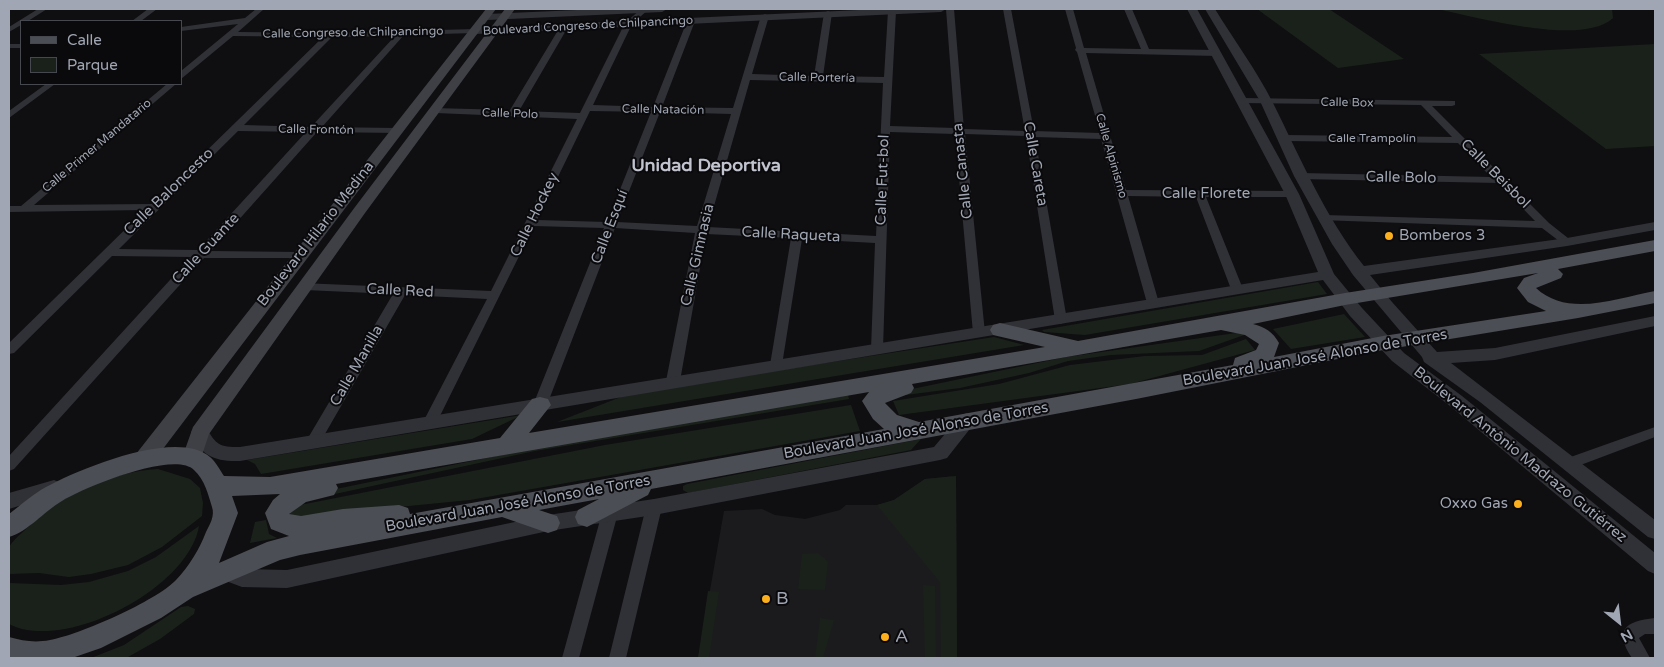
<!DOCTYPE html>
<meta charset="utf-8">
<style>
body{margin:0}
#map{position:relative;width:1664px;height:667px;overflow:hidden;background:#0f0f11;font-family:"Varela Round",sans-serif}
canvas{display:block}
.frame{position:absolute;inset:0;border:10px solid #a0a6b3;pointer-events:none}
.legend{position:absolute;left:20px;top:20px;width:162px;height:65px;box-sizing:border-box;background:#0a0a0c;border:1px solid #46484f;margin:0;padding:6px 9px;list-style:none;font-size:15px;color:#a0a6b3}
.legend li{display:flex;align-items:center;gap:10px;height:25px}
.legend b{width:25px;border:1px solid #46484f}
.north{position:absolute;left:1594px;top:597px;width:50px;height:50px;-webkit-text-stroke:4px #0a0a0c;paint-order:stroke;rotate:151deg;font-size:14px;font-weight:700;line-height:20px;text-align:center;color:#a0a6b3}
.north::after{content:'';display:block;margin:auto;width:18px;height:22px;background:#a0a6b3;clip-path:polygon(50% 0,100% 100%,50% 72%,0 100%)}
</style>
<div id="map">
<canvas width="1664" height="667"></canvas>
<div class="frame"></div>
<ul class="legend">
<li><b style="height:6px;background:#4c4e55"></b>Calle</li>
<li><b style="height:14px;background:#1a211a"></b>Parque</li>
</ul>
<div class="north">N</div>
</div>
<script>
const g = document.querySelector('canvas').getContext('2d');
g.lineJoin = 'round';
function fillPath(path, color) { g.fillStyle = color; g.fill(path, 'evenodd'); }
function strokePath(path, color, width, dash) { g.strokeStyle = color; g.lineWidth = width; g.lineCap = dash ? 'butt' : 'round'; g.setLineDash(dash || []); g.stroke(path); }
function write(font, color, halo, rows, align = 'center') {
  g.font = font + ' "Varela Round",sans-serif'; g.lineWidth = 4; g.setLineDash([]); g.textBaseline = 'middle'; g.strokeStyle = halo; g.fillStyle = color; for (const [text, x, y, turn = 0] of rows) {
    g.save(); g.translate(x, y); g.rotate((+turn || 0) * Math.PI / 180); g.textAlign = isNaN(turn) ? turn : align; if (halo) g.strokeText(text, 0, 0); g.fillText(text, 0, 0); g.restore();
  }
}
fillPath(new Path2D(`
 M956,476L957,658H698L724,511L762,509L775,515L805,519L840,510L846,505H877L894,500L925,479Z`), '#1b1b1e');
fillPath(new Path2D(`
 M1257,9H1329L1404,59L1338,68Z
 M1437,9H1612L1613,18C1582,47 1477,17 1437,9Z
 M1655,44V146L1606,149L1479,54Z
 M1318,282L1327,294L1085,335L1044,332L1042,330Z
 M1344,314L1365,337L1291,349L1273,329Z
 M1243,332L1247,334L1199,351L1111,355L1068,361L1029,373L960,388L898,396L912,389L1066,357Z
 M994,337L1024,345L557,422L631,393Z
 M1246,339L1255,350L1130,384L899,415L893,401L999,384L1070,365L1145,356L1202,355Z
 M848,395L849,399L535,451L293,503L336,489L535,448Z
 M851,405L860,431L470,500L287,518L290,507L605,445Z
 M522,415L472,439L261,474L255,464L247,460Z
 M921,439L911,450L688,493L683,490V486L687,484Z
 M158,469L190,479L200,488L203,503L202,516L162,547L128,565L91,574L69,577L39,573L9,574V547C14,539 21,534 27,528C64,494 108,472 158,469Z
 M956,476L957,658H941L940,582L877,505L894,500L925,479Z
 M266,520L269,534L277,538L250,543L255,522Z
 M199,526C189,588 65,653 9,624V583L61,585L89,582L128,571L156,557Z
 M818,553L828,562L825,590L798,589L802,554Z
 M923,585L935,586L936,658H925Z
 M708,591L719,592L709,658H698Z
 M188,606L195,609L194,614L160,639L128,657L91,658L124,645L181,607Z
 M820,618L834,620L823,658H815Z`), '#1a211a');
fillPath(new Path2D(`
 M9,44H21V48H9Z`), '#303136');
fillPath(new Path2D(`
 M38,9H47L28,21H21V25L9,32V27Z
 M148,9H157L141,21H132Z
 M256,9H264L238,32L330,33L475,29L479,31L475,33L404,35L322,127L396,128L399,129V133L317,132L211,251L299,252L305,256L303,258H204L14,469L9,471V456L191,257L112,256L14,353L9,354V343L145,210L9,212V206H21L167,84H176L34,205L152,204L323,37L233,36L181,79V71L238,24L181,31V27L245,18ZM395,36L311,127L244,125L332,37ZM238,131L306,132L198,250L119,249Z
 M641,9H649L632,24L593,105L653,107L687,21L691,19L695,21L662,107L733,108L761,16L765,14L769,16L752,74L814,76L824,13L828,11L832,13L823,76L884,77L888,11L892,9L896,11L890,126L955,128L946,9H954L964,129L1025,131L1003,9H1011L1034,131L1100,133L1077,52L1075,50L1076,48L1065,9H1073L1084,48L1141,49L1124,9H1132L1149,49L1217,50L1221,53L1217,56L1086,53L1126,190L1292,191L1297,194L1292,197H1206L1243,289L1237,293L1231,289L1196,197L1128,196L1159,303L1153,307L1147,303L1101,139L1035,137L1067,320L1061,324L1055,320L1026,136L965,134L985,333L979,337L973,333L955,134L890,132L883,349L881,352L877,353L871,349L875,243L802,239L782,365L776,370L770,365L791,238L706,234L680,381L678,384H668L666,381L695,233L615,228L547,405L545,409H535L533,405L604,228L534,226L434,428H424L422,424L487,299L405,295L318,446L313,447L308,446L306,442L308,438L393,294L305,290L301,289L299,286L301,283L491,291L577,119L436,113L433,112V108L510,110L560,27L564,25L568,27L519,111L580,113L625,23ZM750,80L883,83L876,236L708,227ZM590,111L651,112L607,222L537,220ZM660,112L731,114L697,226L617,222Z
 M46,84H55L9,118V111Z
 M1242,98L1455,101V105L1452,106H1432L1549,223L1573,242L1571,244H1563L1542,228L1320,220L1319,218L1324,215L1535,221L1498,183L1301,179L1296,176L1301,173L1491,177L1458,143L1285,141L1280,138L1285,135L1452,137L1421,105L1239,103V99Z
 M1655,427V437L1570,469L1565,467L1563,463L1565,459Z
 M654,501L659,503L662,507L626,658H609L646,507L649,503Z
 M610,507L615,509L618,513L579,658H562L602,513L605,509Z
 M1655,618V634H1645L1639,638L1650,658H1632C1614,631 1624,621 1655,618Z`), '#303136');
fillPath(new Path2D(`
 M600,9H667L662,12L487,20L482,17L487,14Z
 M881,9H946L941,12L475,34L470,31L475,28Z
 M1187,9H1197L1299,194L1334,274L1362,308L1404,353L1462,396L1655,553V574L1648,571L1450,406L1392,361L1350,316L1323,280L240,461C216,462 200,456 191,432L194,427L200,425L206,427C216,445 219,447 240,447L1318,272L1285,194Z
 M1205,9H1215C1234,40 1257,71 1273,103C1301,159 1325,217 1364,266L1567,238L1655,222V230L1567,246L1370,275L1392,302L1437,352L1495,348L1655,316V326L1495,360L1451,363L1655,520V539L1648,537L1480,402L1424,362L1422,357L1353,275L1332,244L1294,176L1260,101Z
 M967,413L973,415L976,420L973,425L947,458L940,460L654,515L548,531L287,588L242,587L218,578L215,572L218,566L225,563L242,569L287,570L548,515L654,499L934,447L961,415Z
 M54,480L61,483L64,488L61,493L9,509V493Z`), '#303136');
fillPath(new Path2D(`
 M486,9H496L150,466L143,468L136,466L133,460L136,454Z
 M505,9H515L365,213L209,434L199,464L192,466L185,464L182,458L193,427L355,207Z`), '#3e4046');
fillPath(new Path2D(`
 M1655,240V251L1558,269L1563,274L1561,278L1536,288C1568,318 1617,298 1655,291V303L1578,318L1383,350L1136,399L651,489L648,495L587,527L578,524L575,517L578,510L599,499L539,510L557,516L560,523L557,530L548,533L502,517L300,555L280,560L193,597L161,618L101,648L72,658H9V637C23,641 35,643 50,640C79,635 156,601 176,580C189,566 199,550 206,532C210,524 215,516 212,507C208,494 205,480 194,470C174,450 83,488 62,501C43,512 29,531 9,537V514C21,505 33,494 46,487C79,469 177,428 210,457C216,462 220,470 224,476L270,477L500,438L532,399L540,397L548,399L551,405L529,433L1045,347L993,335L990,330L993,325L1000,323L1078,341L1345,293L1473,273ZM1538,273L1524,278L1517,288L1528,302L1546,311L1383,336L1274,357L1279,343C1273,332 1265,327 1253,324L1345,305ZM1221,330L1245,335L1259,344L1256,350L1235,358L1233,365L919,422L897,415L885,403L911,393L914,388L912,384ZM869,392L862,401L873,419L884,429L410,514L408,508L399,505L343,509L301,516L289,514L306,502L334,495L338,488L336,484ZM280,494L273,500L265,513L271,529L289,536L267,542L219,563L238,513L232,496Z`), '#4c4e55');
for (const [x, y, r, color] of [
 [1389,236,5,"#fbaf1d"],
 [1518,504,5,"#fbaf1d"],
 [766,599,5,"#fbaf1d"],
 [885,637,5,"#fbaf1d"]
]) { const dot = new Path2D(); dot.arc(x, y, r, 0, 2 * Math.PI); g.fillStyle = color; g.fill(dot); strokePath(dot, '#0a0a0c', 2); }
write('12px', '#a0a6b3', '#0a0a0c', [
 ["Boulevard Congreso de Chilpancingo",588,26,-3],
 ["Calle Congreso de Chilpancingo",353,33,-1],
 ["Calle Portería",817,78,1],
 ["Calle Box",1347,103,1],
 ["Calle Natación",663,110,1],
 ["Calle Polo",510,114,2],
 ["Calle Frontón",316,130,1],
 ["Calle Trampolín",1372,139],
 ["Calle Primer Mandatario",97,146,-40],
 ["Calle Alpinismo",1111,156,74]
]);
write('15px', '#a0a6b3', '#0a0a0c', [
 ["Calle Careta",1035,164,80],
 ["Calle Canasta",963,171,-96],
 ["Calle Beisbol",1495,174,45],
 ["Calle Bolo",1401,178,1],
 ["Calle Fut-bol",883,180,-88],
 ["Calle Baloncesto",169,192,-44],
 ["Calle Florete",1206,194],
 ["Calle Hockey",535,215,-64],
 ["Calle Esquí",610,227,-69],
 ["Boulevard Hilario Medina",316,234,-52],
 ["Calle Raqueta",791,235,3],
 ["Calle Guante",206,249,-47],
 ["Calle Gimnasia",698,255,-77],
 ["Calle Red",400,291,3],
 ["Boulevard Juan José Alonso de Torres",1315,358,-10],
 ["Calle Manilla",357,366,-60],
 ["Boulevard Juan José Alonso de Torres",916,431,-10],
 ["Boulevard Antônio Madrazo Gutiérrez",1520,455,39],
 ["Boulevard Juan José Alonso de Torres",518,504,-10]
]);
write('15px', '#a0a6b3', '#0a0a0c', [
 ["Bomberos 3",1399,236],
 ["Oxxo Gas",1508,504,"right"]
], 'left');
write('bold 18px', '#c1c4cf', '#0a0a0c', [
 ["Unidad Deportiva",706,166]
]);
write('18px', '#a0a6b3', '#0a0a0c', [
 ["B",776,599],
 ["A",895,637]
], 'left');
</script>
